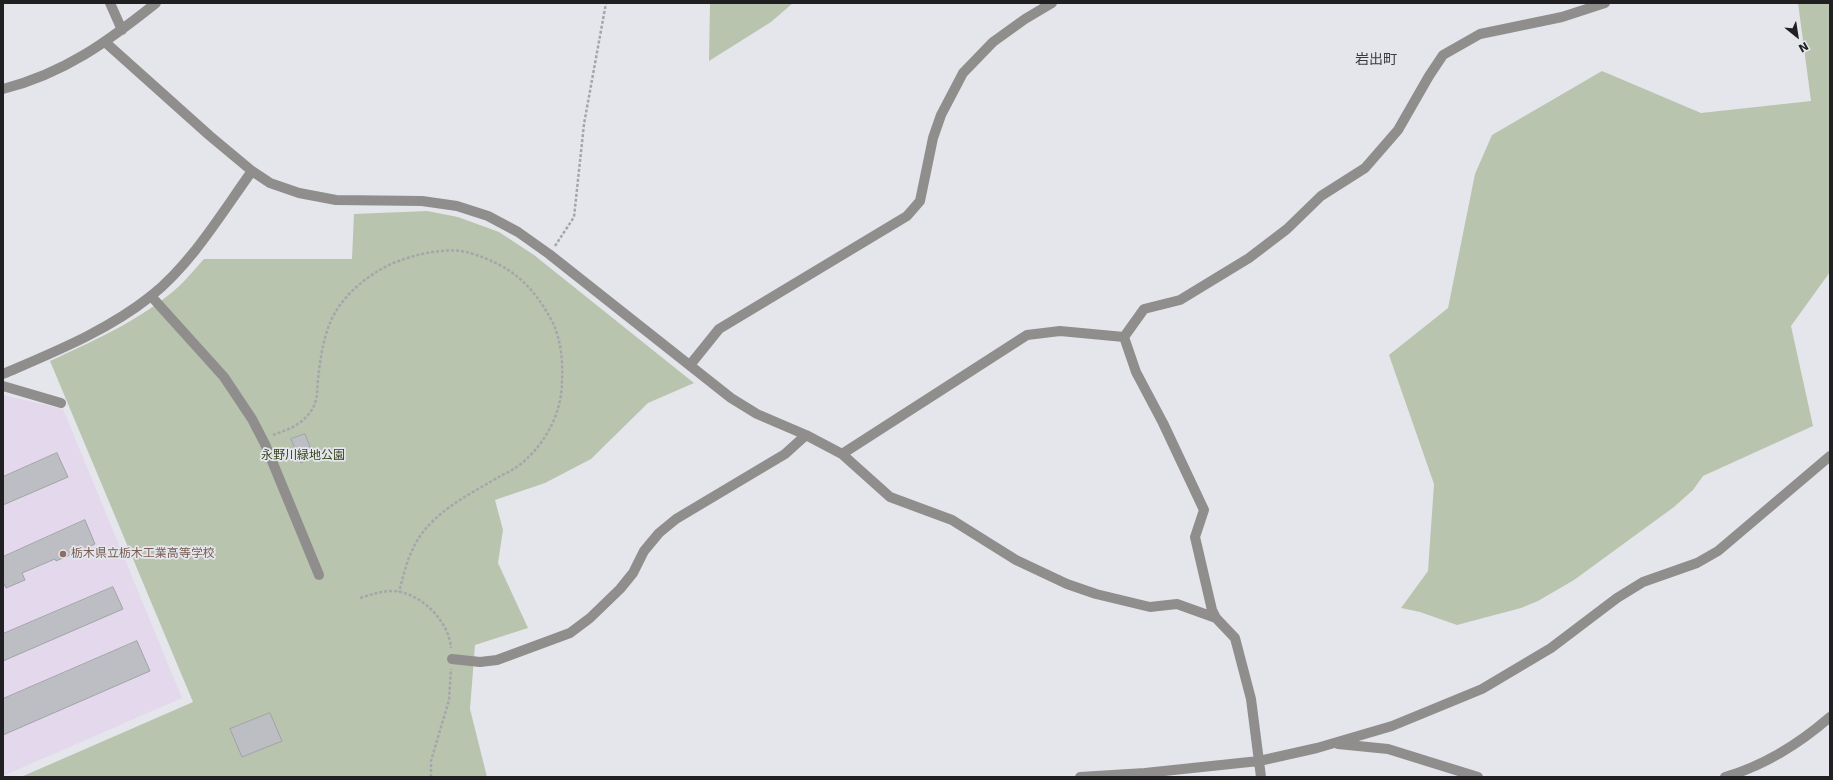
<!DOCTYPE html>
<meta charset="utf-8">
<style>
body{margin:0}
#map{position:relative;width:1833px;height:780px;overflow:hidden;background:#e5e6eb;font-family:"DejaVu Sans",sans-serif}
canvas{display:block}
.frame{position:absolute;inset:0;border:4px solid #202022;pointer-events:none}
.north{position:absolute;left:1777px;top:16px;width:40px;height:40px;-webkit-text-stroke:3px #e5e6eb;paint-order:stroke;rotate:150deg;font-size:11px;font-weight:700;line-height:16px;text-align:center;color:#202022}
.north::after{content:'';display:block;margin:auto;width:14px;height:18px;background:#202022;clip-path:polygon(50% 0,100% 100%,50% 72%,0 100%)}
</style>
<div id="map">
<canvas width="1833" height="780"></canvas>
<div class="frame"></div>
<div class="north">N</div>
</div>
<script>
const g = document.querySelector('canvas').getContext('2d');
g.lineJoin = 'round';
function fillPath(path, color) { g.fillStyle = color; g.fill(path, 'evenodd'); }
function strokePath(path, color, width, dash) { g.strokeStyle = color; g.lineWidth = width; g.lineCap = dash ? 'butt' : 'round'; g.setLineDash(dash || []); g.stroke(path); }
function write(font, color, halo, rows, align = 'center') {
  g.font = font + ' "DejaVu Sans","Noto Sans JP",sans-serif'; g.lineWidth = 3.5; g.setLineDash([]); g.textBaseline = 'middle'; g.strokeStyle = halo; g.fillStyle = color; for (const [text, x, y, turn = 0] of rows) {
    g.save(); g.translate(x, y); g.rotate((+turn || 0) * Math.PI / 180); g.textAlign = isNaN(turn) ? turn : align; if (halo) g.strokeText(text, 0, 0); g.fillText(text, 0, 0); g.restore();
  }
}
fillPath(new Path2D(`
 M3,395L63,409L182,698L3,776Z`), '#e3d8ec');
fillPath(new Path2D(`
 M710,3H793L771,22L709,61Z
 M1798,3H1830V272L1791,326L1813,426L1703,476L1693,490L1674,507L1574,580L1538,601L1521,608L1457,625L1420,612L1401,608L1428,571L1434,484L1389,355L1448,308L1475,174L1492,135L1602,71L1701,113L1811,101Z
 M427,211L458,217L499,232L534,255L694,383L648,403L591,459L545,483L495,500L503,530L498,563L528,628L475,645L470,709L487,777H21L193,702L50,361C91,342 134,323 170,294C183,284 193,271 204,259H352L354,214Z`), '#b9c4af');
const building = new Path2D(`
 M305,434L314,457L301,463L291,439Z
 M57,453L68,477L3,505V477Z
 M85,520L95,544L56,561L55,559L22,573L25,580L6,588L3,582V557Z
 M113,587L123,609L3,661V634Z
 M137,641L150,671L3,735V699Z
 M270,713L282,741L242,757L230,729Z`);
fillPath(building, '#bdbec3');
strokePath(building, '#a2a3a7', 1);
strokePath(new Path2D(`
 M555,246L574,217L584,124L606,3
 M273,435C287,430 302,425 311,411C318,401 317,391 318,379C320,361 323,339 330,323C339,301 358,283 378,271C400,257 446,245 470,253C510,265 532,284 552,321C561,339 563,361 562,381C562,412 546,443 522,463C516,468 509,472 502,475C479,489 452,502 433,521C411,542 406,565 399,592
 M360,598C372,594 382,591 394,591C421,593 449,621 451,648
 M431,777V761L449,700L451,669`), '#a5a6aa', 2.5, [3, 2]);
strokePath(new Path2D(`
 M110,3L122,30
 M105,42L210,136L252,171L270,183L299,193L336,200L422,201L457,206L488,216L518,232L549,254L731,398L757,414L806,435L842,454L890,497L952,520L1016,560L1067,584L1096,594L1150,607L1177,604L1216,618
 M3,89C65,73 107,42 156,3
 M1124,337L1144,309L1180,300L1249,258L1287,229L1321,196L1365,168L1398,130L1429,76L1443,55L1480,34L1562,17L1605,3
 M1124,337L1136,372L1163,423L1204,510L1195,537L1212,610L1216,618L1235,638L1251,699L1261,777
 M690,365L719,329L907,216L920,201L933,138L941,115L963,73L993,42L1025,19L1052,3
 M3,374C54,352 107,331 151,296C192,263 221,214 252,171
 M3,386L61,403
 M842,454L1027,335L1060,331L1124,337
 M452,659L480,662L497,660L570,633L590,618L620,589L633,573L644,551L659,533L676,519L785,454L806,435
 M1338,744L1388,749L1478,777
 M1080,777L1145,773L1259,761L1317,748L1392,726L1482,689L1551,648L1617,598L1643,582L1697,563L1718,551L1830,456
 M1725,777C1763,766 1800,743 1830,717`), '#908d8d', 10);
strokePath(new Path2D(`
 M151,296L224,377L252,419L265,444L319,575`), '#908d8d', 10);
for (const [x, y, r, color] of [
 [63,554,4,"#8d6e63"]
]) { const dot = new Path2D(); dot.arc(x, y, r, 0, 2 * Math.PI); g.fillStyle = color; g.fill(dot); strokePath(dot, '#e5e6eb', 1.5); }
write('12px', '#324418', '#e5e6eb', [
 ["永野川緑地公園",303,456]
]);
write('12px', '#785e54', '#e5e6eb', [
 ["栃木県立栃木工業高等学校",71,554]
], 'left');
write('14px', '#3a3b3f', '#e5e6eb', [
 ["岩出町",1376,60]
]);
</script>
